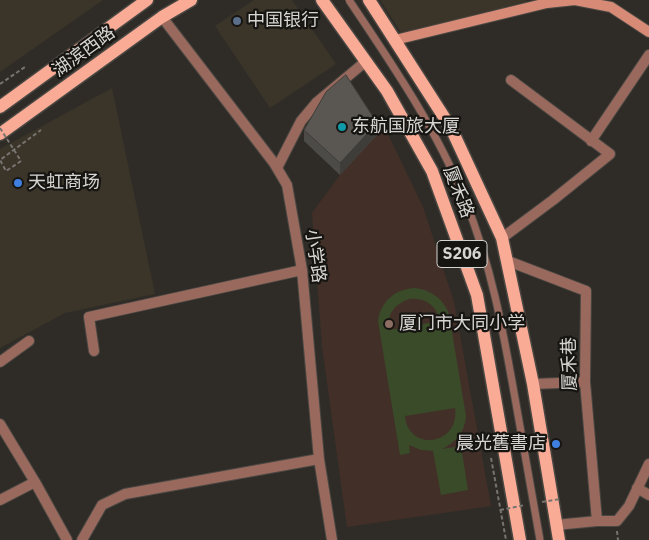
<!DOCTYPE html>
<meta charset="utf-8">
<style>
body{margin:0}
canvas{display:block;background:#2f2c27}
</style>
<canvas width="649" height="540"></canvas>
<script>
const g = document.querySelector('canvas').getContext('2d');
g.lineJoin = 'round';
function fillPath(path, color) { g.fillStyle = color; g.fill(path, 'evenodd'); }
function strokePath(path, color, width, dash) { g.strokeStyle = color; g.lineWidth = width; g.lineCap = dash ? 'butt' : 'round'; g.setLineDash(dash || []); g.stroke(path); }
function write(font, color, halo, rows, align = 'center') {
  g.font = font + ' "IBM Plex Sans","Noto Sans SC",sans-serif'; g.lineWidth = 4.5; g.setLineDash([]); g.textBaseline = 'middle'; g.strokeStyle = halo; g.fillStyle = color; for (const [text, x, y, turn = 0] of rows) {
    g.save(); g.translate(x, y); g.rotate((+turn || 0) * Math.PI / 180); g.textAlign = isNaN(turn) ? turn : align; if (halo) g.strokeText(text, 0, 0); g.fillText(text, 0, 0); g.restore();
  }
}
fillPath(new Path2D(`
 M0,0H103L0,72Z
 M254,0H292L336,64L270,108L215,26Z
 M380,0H526L528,3L402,34Z
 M112,88L155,294L65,313L0,348V149Z`), '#3a3429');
fillPath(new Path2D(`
 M384,126L423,207L454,302L491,506L347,527L322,346L312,213L340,175Z`), '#422f28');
fillPath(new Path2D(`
 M415,288C431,290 444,299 449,314L466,416C465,432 456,442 442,449L461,446L468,490L441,495L433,451L421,450L409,445L410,453L400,455L378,321C381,301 395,289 415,288ZM410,299C425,297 437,306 440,321L389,330C386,315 395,303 410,299ZM455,408C460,446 408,452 405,416Z`), '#3a4b29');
const street = new Path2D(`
 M162,17L274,163L287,185L302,270L319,459L332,540
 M591,141L649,55
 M277,168L301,121L317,102L365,62
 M502,238L553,200L610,154L511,80
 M508,261L586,291L585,382L597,521
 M94,351L89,317L302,270
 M0,362L29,341
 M533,384L585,382
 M0,424L35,482L67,540
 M637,488L649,495
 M0,500L35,482
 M556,525L597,521H617L629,506L649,464
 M82,540L102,505L125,494L319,459`);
const secondary = new Path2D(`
 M395,40L547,3L575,0L611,7L649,32`);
const primary = new Path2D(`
 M322,0L387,91L432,171L477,295L520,540
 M369,0L451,128L502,238L533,384L559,540
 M0,107L147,0
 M0,134L162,17L191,0`);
strokePath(street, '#4a4742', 12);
strokePath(secondary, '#4a4742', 12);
strokePath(primary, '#4a4742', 15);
strokePath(new Path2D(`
 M0,84L25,67
 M21,161L6,171L0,160L41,130
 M491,458L506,540
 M617,531L618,540`), '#777470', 2, [4, 2.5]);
strokePath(street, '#99695d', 10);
strokePath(secondary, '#d78b77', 10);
strokePath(primary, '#faab96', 12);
const laneBridge = new Path2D(`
 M349,0C392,64 436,128 465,200C491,264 503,330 515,398C523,445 532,493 540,540`);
strokePath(laneBridge, '#4a4742', 9, []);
strokePath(new Path2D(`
 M0,128L21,161
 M542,502L560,499
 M500,510L525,505`), '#777470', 2, [4, 2.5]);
strokePath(laneBridge, '#99695d', 7);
fillPath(new Path2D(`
 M304,130L377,135L340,175L304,141Z`), '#4d4b47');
fillPath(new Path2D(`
 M377,123V135L340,175V163Z`), '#3f3d39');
const building = new Path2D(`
 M346,75L377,123L340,163L304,130L326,92Z`);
fillPath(building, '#5a5752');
strokePath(building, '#3f3d39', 1);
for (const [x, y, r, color] of [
 [237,21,5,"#5c6f8a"],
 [342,127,5,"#0f9aa8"],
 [18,183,5,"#3f7fe0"],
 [389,324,5,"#8d6e63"],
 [556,444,5,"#3f7fe0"]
]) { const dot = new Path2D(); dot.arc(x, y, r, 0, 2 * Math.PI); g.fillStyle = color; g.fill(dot); strokePath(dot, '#161512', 2); }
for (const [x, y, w] of [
 [462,254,50]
]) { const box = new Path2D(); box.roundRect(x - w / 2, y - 13.5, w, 27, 4); g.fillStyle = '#161512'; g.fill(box); strokePath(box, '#d7d5d2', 1); }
write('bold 16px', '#d7d5d2', null, [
 ["S206",462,254]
]);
write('18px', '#d7d5d2', '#161512', [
 ["中国银行",247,21],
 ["东航国旅大厦",352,127],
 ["天虹商场",28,183],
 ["厦门市大同小学",399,324],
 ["晨光舊書店",546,444,"right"]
], 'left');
write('18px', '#d7d5d2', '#161512', [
 ["湖滨西路",84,52,-36],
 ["厦禾路",458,192,69],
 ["小学路",315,256,82],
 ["厦禾巷",570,364,-91]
]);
</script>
